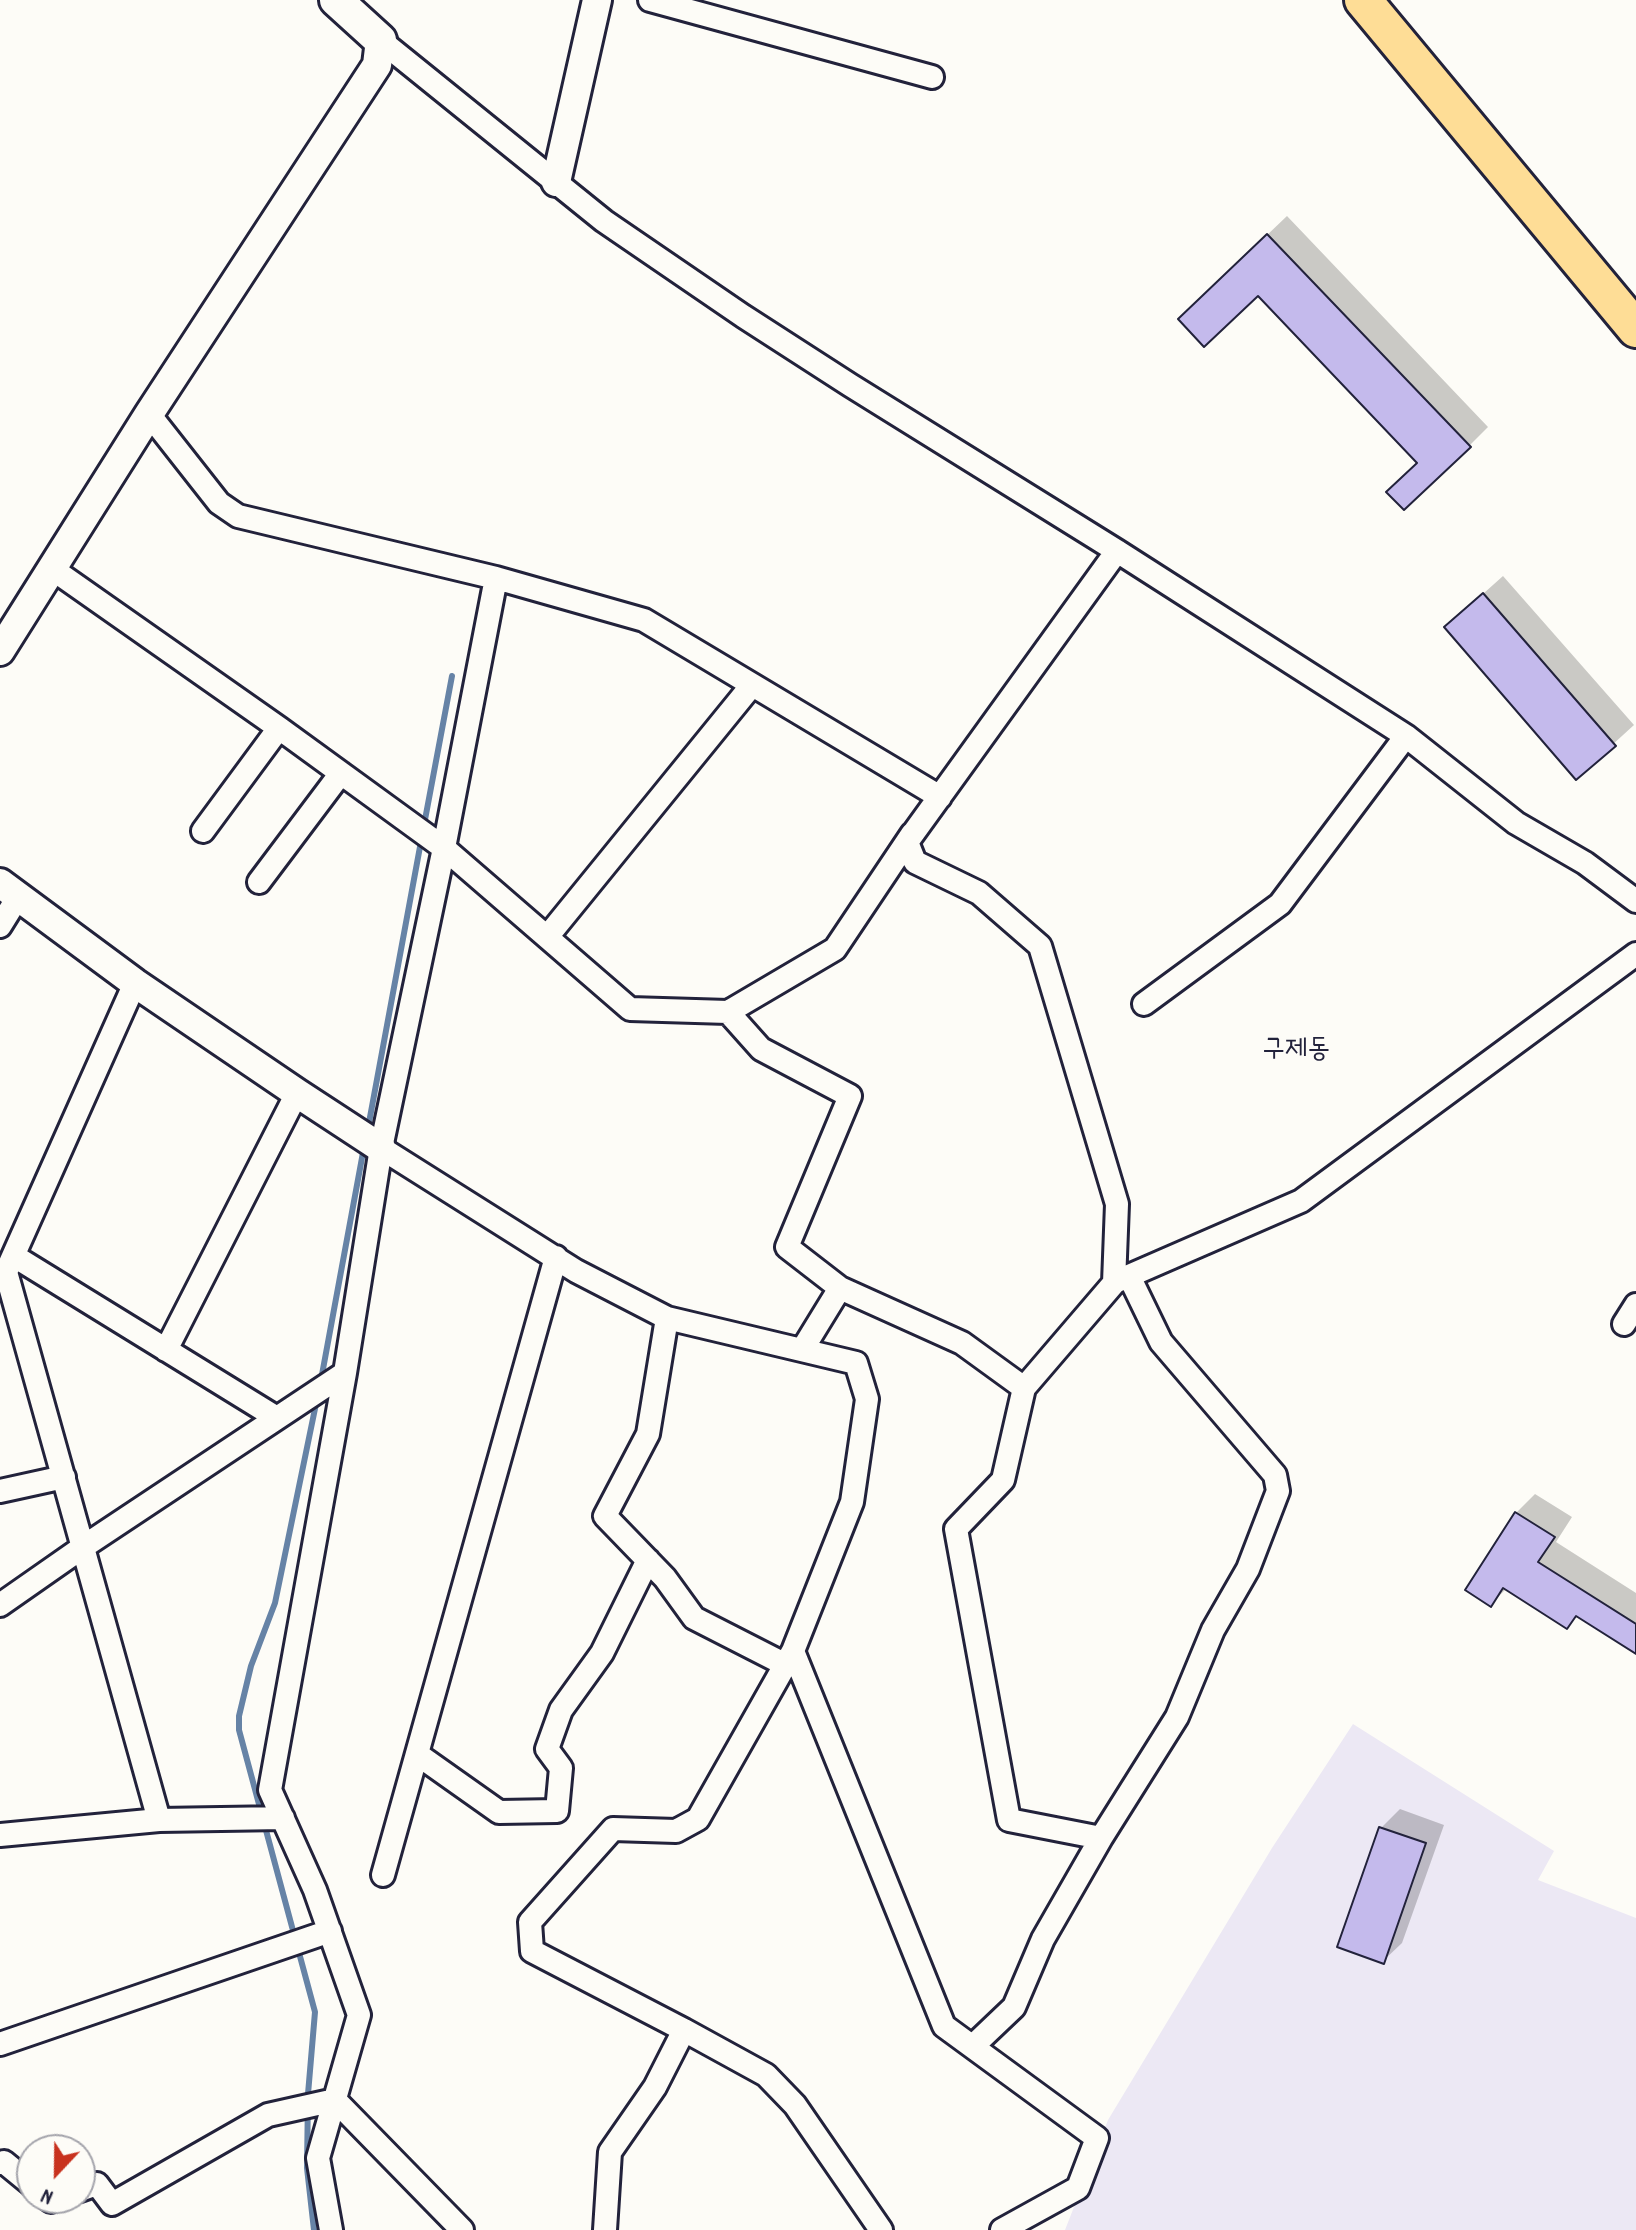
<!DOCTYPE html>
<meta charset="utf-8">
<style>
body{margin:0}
#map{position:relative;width:1636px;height:2230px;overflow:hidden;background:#fdfcf7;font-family:Dekko,sans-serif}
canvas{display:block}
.north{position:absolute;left:16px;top:2134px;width:80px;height:80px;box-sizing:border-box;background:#fdfcf7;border:2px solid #a5a5ac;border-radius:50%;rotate:202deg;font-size:22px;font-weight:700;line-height:32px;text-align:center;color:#22223b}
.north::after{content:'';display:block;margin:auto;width:28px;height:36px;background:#c8321e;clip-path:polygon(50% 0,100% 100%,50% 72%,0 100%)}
</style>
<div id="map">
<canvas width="1636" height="2230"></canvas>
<div class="north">N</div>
</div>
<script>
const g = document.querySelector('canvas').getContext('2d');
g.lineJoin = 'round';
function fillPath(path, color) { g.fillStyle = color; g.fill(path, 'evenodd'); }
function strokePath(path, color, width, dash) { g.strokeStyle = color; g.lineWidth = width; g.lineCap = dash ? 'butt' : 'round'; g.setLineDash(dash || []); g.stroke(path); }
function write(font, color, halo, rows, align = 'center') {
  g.font = font + ' Dekko,"Poor Story",sans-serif'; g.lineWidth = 8; g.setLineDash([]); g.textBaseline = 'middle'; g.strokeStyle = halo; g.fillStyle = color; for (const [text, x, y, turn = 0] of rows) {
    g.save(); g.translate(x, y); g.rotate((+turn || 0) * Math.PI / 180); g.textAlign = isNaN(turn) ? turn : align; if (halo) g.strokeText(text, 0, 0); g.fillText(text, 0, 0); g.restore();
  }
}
fillPath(new Path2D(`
 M1353,1724L1554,1851L1538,1880L1636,1918V2230H1065L1108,2120L1272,1848Z`), '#ece8f4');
fillPath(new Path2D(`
 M1287,216L1488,427L1469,446L1419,462L1258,293L1199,300Z
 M1503,576L1634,725L1577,777L1446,627Z
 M1535,1494L1572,1517L1556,1542L1636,1593V1652L1578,1615L1567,1627L1507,1588L1491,1604L1516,1513Z
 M1400,1809L1444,1825L1402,1943L1383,1961L1381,1828Z`), '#0003');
strokePath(new Path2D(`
 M424,825L452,676
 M368,1128L422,836
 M321,1380L364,1147
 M295,1938L239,1730V1716L251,1666L275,1603L317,1399
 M298,1949L315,2012L308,2094L307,2168L314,2230`), '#6683a6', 6);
const building = new Path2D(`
 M1267,234L1471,447L1404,510L1386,492L1417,463L1258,296L1204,347L1178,319Z
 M1483,593L1616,746L1576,780L1444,627Z
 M1515,1512L1555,1537L1538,1562L1636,1624V1654L1576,1616L1567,1629L1503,1588L1491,1607L1465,1590Z
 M1379,1827L1426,1843L1384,1964L1337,1947Z`);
fillPath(building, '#c4baec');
strokePath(building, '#22223b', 2);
const minor = new Path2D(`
 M650,0L932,77
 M380,40L604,221L743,316L850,385L1117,551L1406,736L1516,823L1585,863L1636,901
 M149,414L219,503L238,516L496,578L644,620L940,797
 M51,568L279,728L444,848L630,1009L728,1012L761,1049L850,1096L787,1247L840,1288L802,1350
 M203,831L279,728
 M259,882L341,773
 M0,926L18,897
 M547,937L752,685
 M135,983L6,1272L159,1820
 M1144,1004L1280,904L1406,736
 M728,1012L835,949L912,834
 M381,1148L576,1271L667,1318L856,1363L867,1399L852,1502L793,1651L944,2026L1097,2138L1078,2188L1002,2230
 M14,1256L277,1418
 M1115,1282L1301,1201L1636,954
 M840,1288L962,1343L1024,1388
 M667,1318L648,1434L605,1516L665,1578L694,1618L786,1665
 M1624,1324L1636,1305
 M166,1350L297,1093
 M0,1491L64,1477
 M0,1605L83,1547L345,1373
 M417,1754L499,1812L557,1811L561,1768L547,1749L561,1710L602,1653L648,1560
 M0,1835L159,1820L283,1818
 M1101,1838L1009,1820L956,1529L1003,1480L1024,1388L1114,1283L1117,1204L1040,946L979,893L915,862L907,842L1117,551
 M383,1875L556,1257
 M684,2030L766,2075L795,2105L881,2230
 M0,2044L330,1931
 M973,2046L1014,2007L1043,1939L1101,1838L1177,1717L1213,1630L1248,1569L1278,1491L1275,1475L1161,1342L1129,1276
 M0,2163L4,2162L32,2185
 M80,2190L97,2184L112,2204L268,2115L335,2100L462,2230
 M47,2198L51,2201L59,2198
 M331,2230L318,2158L359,2015L315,1890L270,1790L345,1373L381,1148L444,848L496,578
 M605,2230L610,2152L655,2087L684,2030L532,1951L530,1922L613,1829L676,1831L698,1819L793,1651`);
const tertiary = new Path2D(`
 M556,182L597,0
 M0,651L149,414L377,65L380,40
 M0,883L135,983L297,1093L381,1148`);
const secondary = new Path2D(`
 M336,0L380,40`);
const primary = new Path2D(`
 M1363,0L1636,329`);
strokePath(minor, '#22223b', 28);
strokePath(tertiary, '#22223b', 34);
strokePath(secondary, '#22223b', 38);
strokePath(primary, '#22223b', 42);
strokePath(minor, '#fdfcf7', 22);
strokePath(tertiary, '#fdfcf7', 28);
strokePath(secondary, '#fdfcf7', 32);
strokePath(primary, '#fedd96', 36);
write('28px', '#22223b', '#fdfcf7', [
 ["구제동",1296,1052]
]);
</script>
